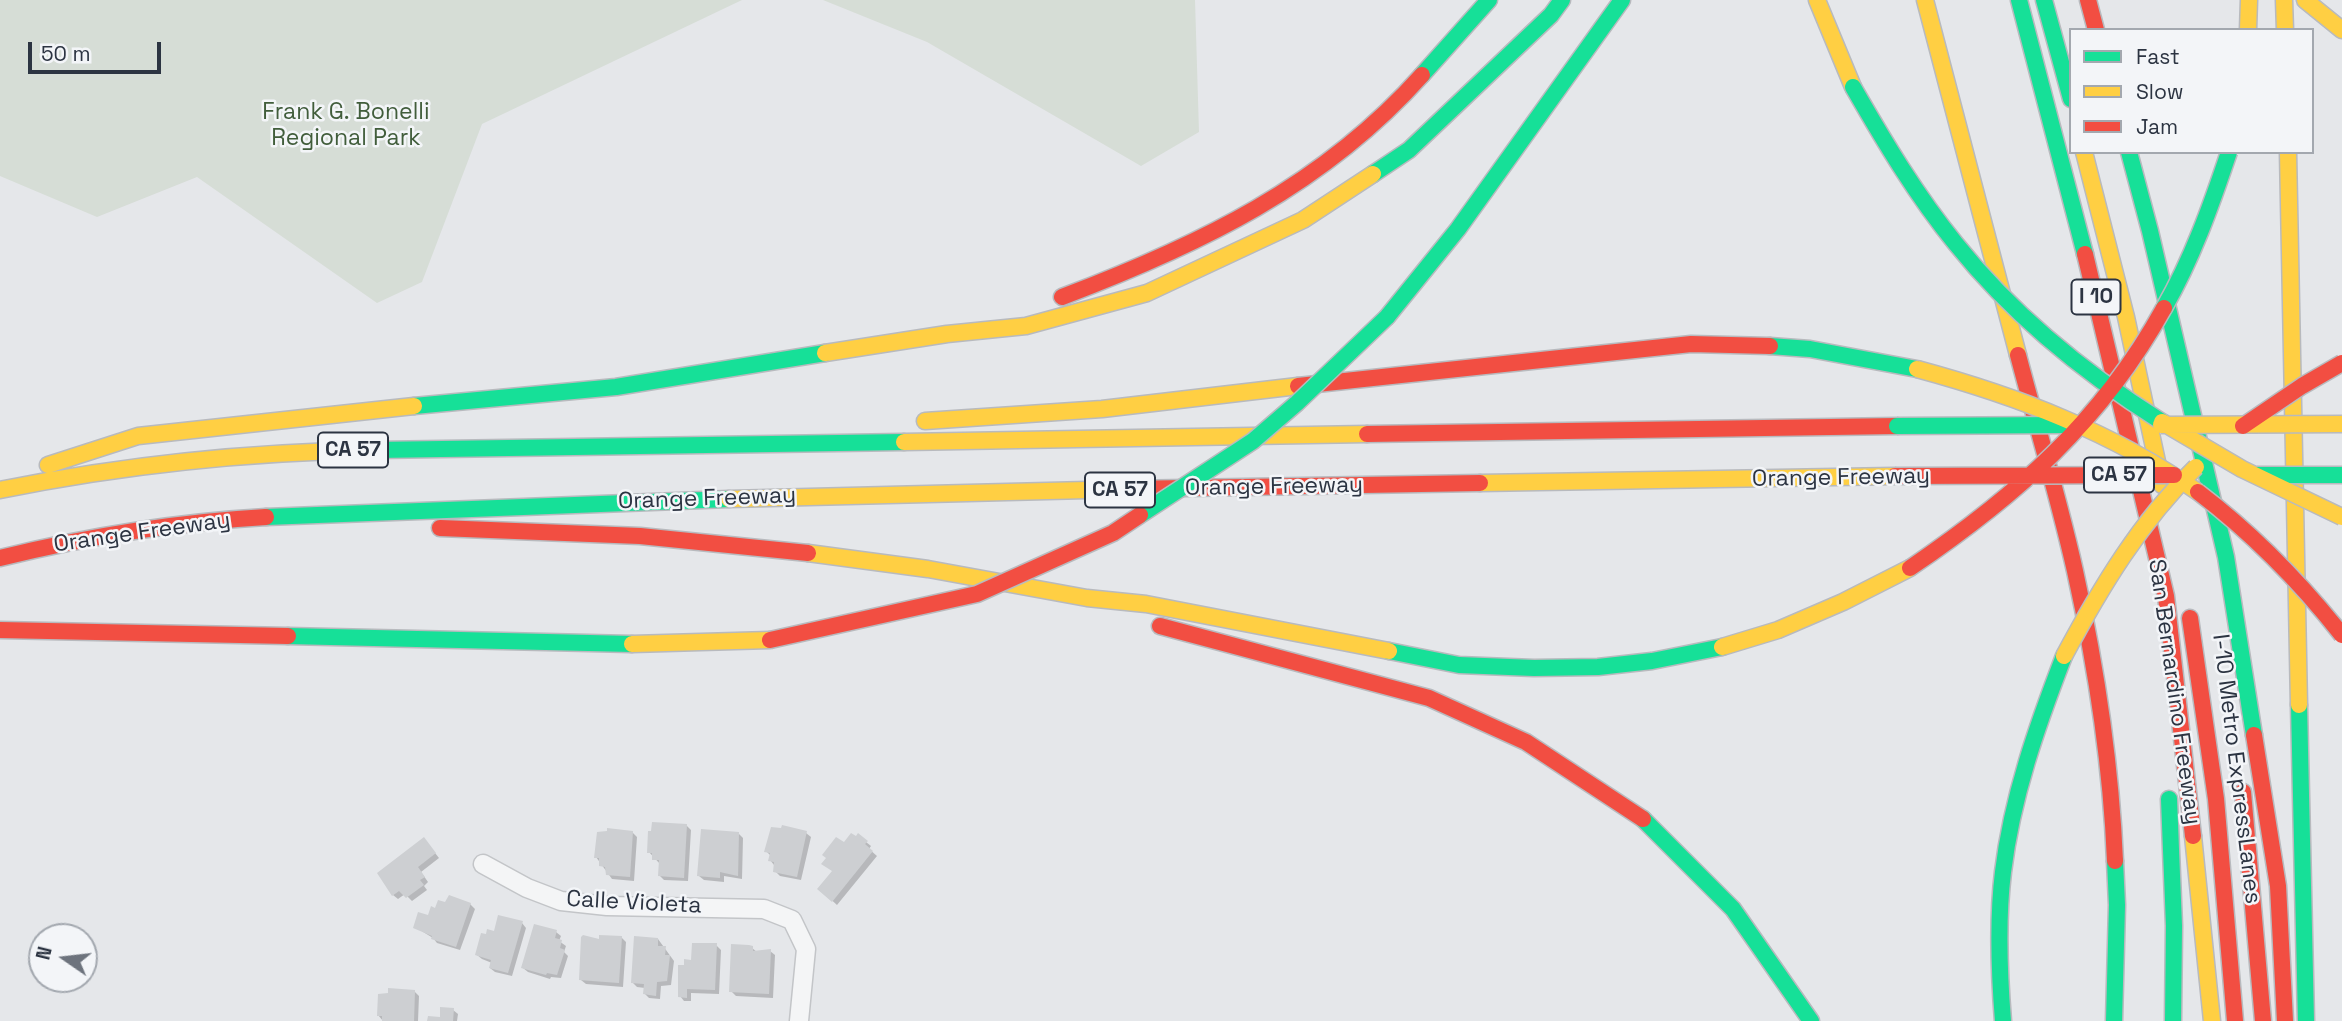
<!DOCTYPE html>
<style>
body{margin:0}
#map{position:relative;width:2342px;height:1021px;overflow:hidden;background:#e5e7ea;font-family:"Space Grotesk",sans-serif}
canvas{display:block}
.legend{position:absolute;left:2069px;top:28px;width:245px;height:126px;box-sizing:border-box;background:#f3f5f8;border:2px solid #a3a8af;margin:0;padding:9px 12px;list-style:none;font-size:21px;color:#2c3442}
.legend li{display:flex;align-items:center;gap:14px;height:35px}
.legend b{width:35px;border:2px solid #a3a8af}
.north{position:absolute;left:28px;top:923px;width:70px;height:70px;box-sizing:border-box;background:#f3f5f8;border:2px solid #a3a8af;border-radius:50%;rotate:284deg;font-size:19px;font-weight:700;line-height:28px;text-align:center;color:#2c3442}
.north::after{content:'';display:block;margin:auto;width:24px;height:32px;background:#6d737d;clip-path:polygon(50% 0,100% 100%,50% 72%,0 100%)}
.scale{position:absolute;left:28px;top:42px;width:133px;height:32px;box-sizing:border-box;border:4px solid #2c3442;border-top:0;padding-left:9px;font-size:21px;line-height:24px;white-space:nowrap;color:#2c3442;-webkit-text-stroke:5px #f3f5f8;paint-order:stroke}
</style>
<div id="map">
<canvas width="2342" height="1021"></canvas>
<ul class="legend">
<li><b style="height:9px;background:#16e098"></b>Fast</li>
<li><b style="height:9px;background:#ffcf43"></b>Slow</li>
<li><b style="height:9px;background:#f24e42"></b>Jam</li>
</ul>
<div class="north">N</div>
<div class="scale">50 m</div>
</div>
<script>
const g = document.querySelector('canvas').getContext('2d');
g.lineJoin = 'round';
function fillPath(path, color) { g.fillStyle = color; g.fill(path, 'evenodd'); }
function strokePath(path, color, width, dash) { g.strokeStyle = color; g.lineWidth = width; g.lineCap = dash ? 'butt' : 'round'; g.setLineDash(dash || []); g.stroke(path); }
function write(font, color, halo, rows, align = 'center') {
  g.font = font + ' "Space Grotesk",sans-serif'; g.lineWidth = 5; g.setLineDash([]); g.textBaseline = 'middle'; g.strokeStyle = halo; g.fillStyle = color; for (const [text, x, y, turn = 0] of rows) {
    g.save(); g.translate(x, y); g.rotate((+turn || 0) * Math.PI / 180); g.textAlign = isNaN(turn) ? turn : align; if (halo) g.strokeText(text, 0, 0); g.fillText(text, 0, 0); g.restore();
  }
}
fillPath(new Path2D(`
 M0,0H742L482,124L422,282L377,303L197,177L97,217L0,176Z
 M823,0H1195L1199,132L1141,166L927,42Z`), '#d6ddd6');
fillPath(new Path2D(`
 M686,825L691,830L688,881L664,880L660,876V864L649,852L653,832Z
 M632,832L637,837L634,881L612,879L596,857Z
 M806,833L811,837L801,880L780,876L775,871L774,865L770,860L771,856L766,851Z
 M739,834L743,838L742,879L724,876V882L704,880L699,876Z
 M866,842L871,846L869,849L877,856L837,905L824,893L844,844Z
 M428,844L439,858L421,872L428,882L424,886L427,890L412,901L405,894L398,899L393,895Z
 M470,904L475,909L460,950L437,943L433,938L415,927L436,910Z
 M522,923L526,928L512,976L495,972L490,968L492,963L482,959L477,955L487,937Z
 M556,932L561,936L559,941L566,946L564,952L568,956L561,978L551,977L550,979L528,972L523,968Z
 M621,937L626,942L623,987L586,984L581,980L592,941Z
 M658,939L674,961L671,985L661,986L660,999L649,998L645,994V988L637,987L633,983Z
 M716,945L721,950L719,994L691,993V1001H684L680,996L685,967Z
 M752,948L757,952L770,951L775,955L773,998L736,996L731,991Z
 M414,991L419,996L418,1021H383L378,1015Z
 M453,1010L458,1014L457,1021H429L441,1018Z`), '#0003');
fillPath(new Path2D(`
 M652,822L687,824L684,878L658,876L659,860H652V853H647L648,831H651Z
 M782,825L807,831L797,877L773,872L774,862L768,861L770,853L764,852L771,827L781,828Z
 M607,828L633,831L630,877L606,875L605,867L599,866V858H594L597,832L607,831Z
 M701,829L739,832L738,876L720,872V878L697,876Z
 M851,833L856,836L858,833L868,841L865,844L873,851L832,902L817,889L832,871L821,864L826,858L822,855L836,837L844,842Z
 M424,837L436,853L418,867L425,877L420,880L424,885L406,898L399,891L392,896L377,873Z
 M449,895L471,903L456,947L431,939L432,936L413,928L418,912L428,915L431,906L435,908L438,900L445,902Z
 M498,915L523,921L508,973L489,968L491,960L475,955L481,933L486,934L487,929L494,931Z
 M534,924L557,930L555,938L562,940L560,948L565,950L557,975L547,973L546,975L521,968Z
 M583,935L599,939V935L622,936L619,983L579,980L581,937Z
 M634,936L658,938V946H666L665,955H670L667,981L657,982L656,996L643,994L644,984L631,983Z
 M692,943H717L715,990L687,989V998L678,997V965H684V959L691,960Z
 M731,944L749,945L753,946V951L771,949L769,994L729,992Z
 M388,988L415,990L414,1021H382V1016H377L378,994L388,993Z
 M440,1007L454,1008L453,1021H427L428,1016L440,1017Z`), '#cdcfd2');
const street = new Path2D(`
 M483,864L527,888L561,901L607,906L764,909L792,920L806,949L799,1021`);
const fast = new Path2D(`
 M2019,0L2085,254
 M2044,0L2071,99
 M1422,75L1489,0
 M2129,152L2150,231L2226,557L2254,735
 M1373,174L1409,150L1551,15L1562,0
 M1387,317L1458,229L1622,0
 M1770,346L1810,349L1917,369
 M414,406L616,387L825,353
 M376,450L904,442
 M266,517L729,499
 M288,636L632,644
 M1389,651L1459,665L1534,668L1598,667L1652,661L1722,647
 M2299,705L2306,1021
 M2169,799L2174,926L2173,1021
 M1643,819L1733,909L1811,1021
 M2003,1021C1999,971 1997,921 2003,872C2012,797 2037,726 2064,656
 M2114,1021L2117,905L2115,861`);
const slow = new Path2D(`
 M1817,0L1853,87
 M1925,0L2018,355
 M2284,0L2285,30
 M2305,0L2342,30
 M2248,30L2249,0
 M2084,152L2126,317L2162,485
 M2288,152L2299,705
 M825,353L947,334L1026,326L1147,293L1303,220L1373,174
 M925,421L1102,409L1298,386
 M904,442L1367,434
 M48,465L138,436L414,406
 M1480,483L1895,476
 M0,490C123,465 250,452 376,450
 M729,499L1127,489
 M808,553L928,569L1087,598L1146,604L1389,651
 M632,644L770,640
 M1722,647L1778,630L1843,602L1910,568
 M2193,836L2212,1021`);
const jam = new Path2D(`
 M2088,0L2096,30
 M2085,254L2166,596L2193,836
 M1062,297C1199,245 1323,186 1422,75
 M2018,355C2037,427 2059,499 2075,571C2096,666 2111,763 2115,861
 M1298,386L1691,344L1770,346
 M1367,434L1897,426
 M1127,489L1480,483
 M440,528L640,536L808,553
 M0,558C85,537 179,522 266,517
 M2190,618L2216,799L2235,1021
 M1160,626L1429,698L1526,742L1643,819
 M0,630L288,636
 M2254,735L2278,886L2285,1021
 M2243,792L2263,1021`);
strokePath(street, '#c3c5c8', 21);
strokePath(fast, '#b8babe', 19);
strokePath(slow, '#b8babe', 19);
strokePath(jam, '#b8babe', 19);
strokePath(street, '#f4f5f6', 18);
strokePath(fast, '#16e098', 16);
strokePath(slow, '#ffcf43', 16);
strokePath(jam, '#f24e42', 16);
const fastBridge = new Path2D(`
 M1853,87C1884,141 1916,195 1956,244C2012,314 2086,374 2162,422
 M2164,308C2192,259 2211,206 2229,152
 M1897,426L2068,425
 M2257,475H2342
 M1140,515L1253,441L1297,403L1387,317`);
const slowBridge = new Path2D(`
 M1917,369C2017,396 2112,432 2198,492
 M2162,422L2242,469L2342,517
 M2161,425L2342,424
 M2064,656C2101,587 2140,522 2196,467`);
const jamBridge = new Path2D(`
 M2243,426L2302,386L2342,363
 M1895,476L2174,475
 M2198,492C2252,533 2300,582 2342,635
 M1910,568C2016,496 2101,422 2164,308
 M770,640L977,594L1113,533L1140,515`);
strokePath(fastBridge, '#b8babe', 19, []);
strokePath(slowBridge, '#b8babe', 19, []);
strokePath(jamBridge, '#b8babe', 19, []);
strokePath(fastBridge, '#16e098', 16);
strokePath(slowBridge, '#ffcf43', 16);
strokePath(jamBridge, '#f24e42', 16);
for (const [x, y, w] of [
 [2096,297,49],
 [353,450,70],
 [2119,475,70],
 [1120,490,70]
]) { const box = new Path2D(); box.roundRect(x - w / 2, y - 17.5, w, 35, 5); g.fillStyle = '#f3f5f8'; g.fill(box); strokePath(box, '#2c3442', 2); }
write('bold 21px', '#2c3442', null, [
 ["I 10",2096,297],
 ["CA 57",353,450],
 ["CA 57",2119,475],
 ["CA 57",1120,490]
]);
write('23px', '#415d3b', '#f3f5f8', [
 ["Frank G. Bonelli",346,113],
 ["Regional Park",346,139]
]);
write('23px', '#2c3442', '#f3f5f8', [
 ["Orange Freeway",1841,478,-1],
 ["Orange Freeway",1274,487,-1],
 ["Orange Freeway",707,499,-2],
 ["Orange Freeway",142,533,-8],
 ["San Bernardino Freeway",2174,692,82],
 ["I-10 Metro ExpressLanes",2236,769,83],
 ["Calle Violeta",634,903,3]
]);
</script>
